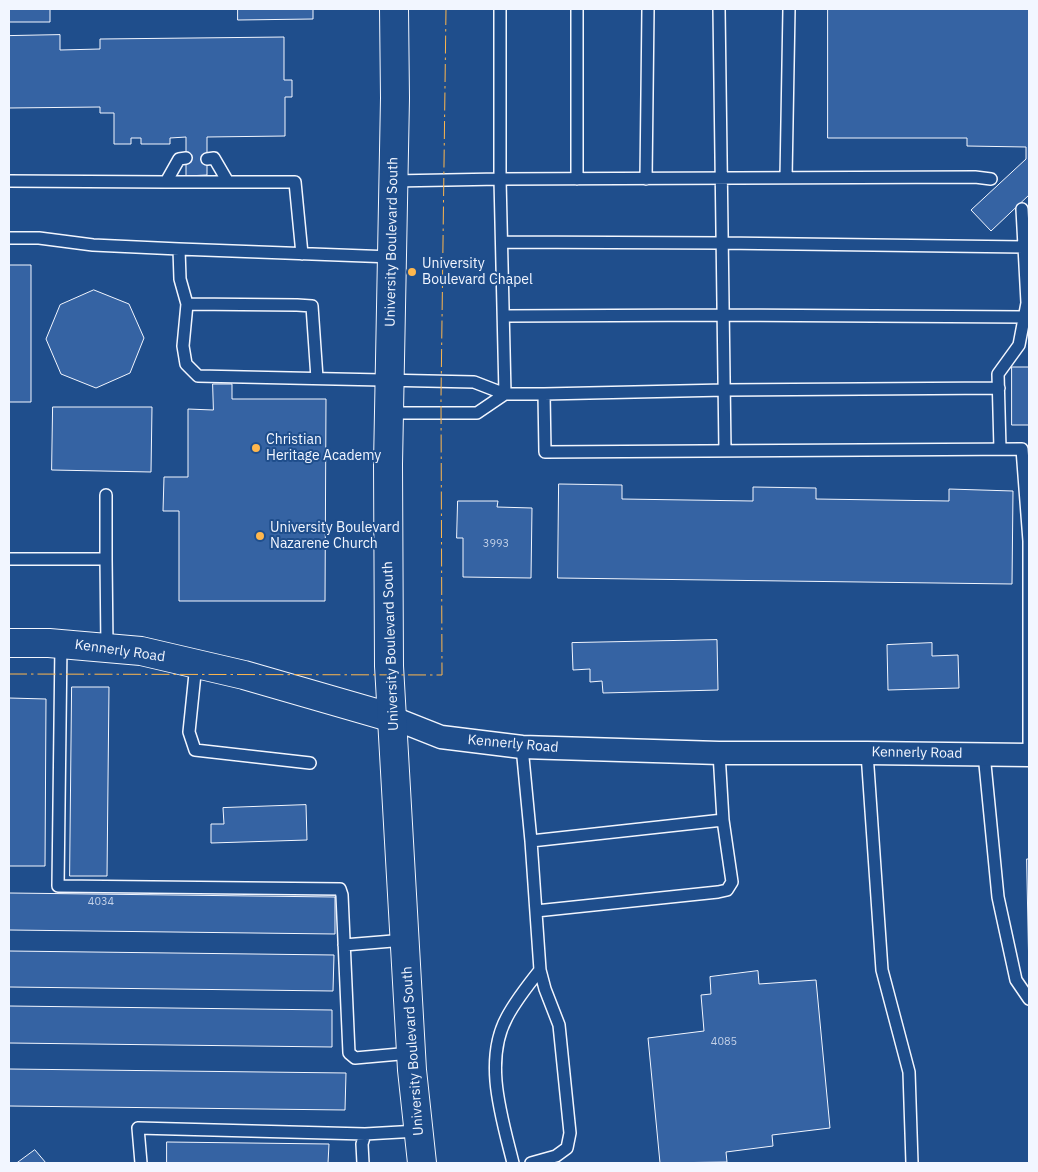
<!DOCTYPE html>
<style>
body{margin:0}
#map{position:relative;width:1038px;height:1172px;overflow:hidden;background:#1f4e8c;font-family:"IBM Plex Sans",sans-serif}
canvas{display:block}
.frame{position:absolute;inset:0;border:10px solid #f2f6ff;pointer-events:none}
</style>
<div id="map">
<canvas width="1038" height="1172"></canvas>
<div class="frame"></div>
</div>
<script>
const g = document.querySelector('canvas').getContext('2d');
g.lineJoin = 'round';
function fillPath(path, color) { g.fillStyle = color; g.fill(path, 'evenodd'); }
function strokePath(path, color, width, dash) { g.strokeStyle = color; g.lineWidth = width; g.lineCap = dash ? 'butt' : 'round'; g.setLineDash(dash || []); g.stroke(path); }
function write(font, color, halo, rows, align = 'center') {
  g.font = font + ' "IBM Plex Sans",sans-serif'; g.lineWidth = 4; g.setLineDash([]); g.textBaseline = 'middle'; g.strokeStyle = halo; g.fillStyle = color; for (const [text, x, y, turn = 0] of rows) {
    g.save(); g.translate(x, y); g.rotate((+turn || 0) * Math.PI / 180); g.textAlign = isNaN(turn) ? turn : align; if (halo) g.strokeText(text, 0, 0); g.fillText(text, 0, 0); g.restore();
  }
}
const building = new Path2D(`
 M9,9H50V22H9Z
 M238,9H313V19L238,20Z
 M828,9H1029V195L991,231L971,210L1026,159V147L967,146V138H828Z
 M60,35V50L100,49V39L284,37V80H292V97H285V136L207,137V175L186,176V137L170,138V144H141V138H131V144H114V113H100V107L9,108V36Z
 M9,265H31V402H9Z
 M94,290L129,304L144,338L130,373L96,388L61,374L46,339L60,305Z
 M1012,367H1029V425H1012Z
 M213,384H232V399H326L325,601H179V511H163L164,477H188V409L213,410Z
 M53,407H152L151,472L52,470Z
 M559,484L622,485V499L753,501V487L816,488V499L949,501V489L1013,491L1012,584L558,578Z
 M458,501H498L497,507L532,508L531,578L463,577V538H457Z
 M717,640L718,690L603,693L602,681L590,682V669L573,670L572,643Z
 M932,643V656L958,655L959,688L888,690L887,645Z
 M72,687H109L107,876H70Z
 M9,698L46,699L45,866H9Z
 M306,805L307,840L211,843V824H224L223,808Z
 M1027,859H1029V975Z
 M9,893L335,897V934L9,930Z
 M9,951L334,955L333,991L9,987Z
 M758,971L759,984L816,980L830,1128L772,1135L773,1146L726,1152L727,1162L660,1163L648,1038L704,1031L701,995L711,994L710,977Z
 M9,1006L332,1010V1047L9,1043Z
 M9,1069L346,1073L345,1110L9,1106Z
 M167,1142L329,1144L328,1163H167Z
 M35,1150L46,1163H17Z`);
fillPath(building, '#3563a3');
strokePath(building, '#f2f6ff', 1);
const service = new Path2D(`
 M500,9V179L975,177L991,179
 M719,9L725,451
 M207,159L214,158L228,182
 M786,178L789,9
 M577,179V9
 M646,179L648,9
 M9,181L166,182H295L302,254
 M393,181L500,179L505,394H544L545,452L1022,449L1029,541V755
 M166,182L179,159L186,158
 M9,238H39L93,245L179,249L392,257
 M502,242L722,243L1024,247
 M179,249L180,279L187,304
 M504,316L723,315L1024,317
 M317,378L312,306L297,305L187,304L183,346L186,364L198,376L474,382L505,394L477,413H389
 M544,394L725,390L999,388
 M1000,449L998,374L1019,345L1027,303L1022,209
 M106,495V559
 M9,559H106L107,647
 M61,644L58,886L340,889L342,895L349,1053L355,1058L411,1053
 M196,664L189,732L195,750L310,763
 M522,747L531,841L540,970L545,989L559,1025L570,1133L567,1148L556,1156L531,1163
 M867,753L882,970L909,1072L912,1163
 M984,754L998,897L1016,980L1029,999
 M531,841L723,820L719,753
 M536,911L718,892L727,890L732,882L723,820
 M344,945L405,940
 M141,1163L138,1128L365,1134
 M363,1163L362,1144L365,1134L418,1131
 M513,1163C502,1118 483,1061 507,1017C516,1000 528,985 540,970`);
const minor = new Path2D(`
 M393,718L441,737L522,747L719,753H867L1029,755`);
const tertiary = new Path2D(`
 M9,643H49L141,651L244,675L393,718`);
const primary = new Path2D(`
 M394,9L395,98L388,464L389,666L412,1070L422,1163`);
strokePath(service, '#f2f6ff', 14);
strokePath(minor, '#f2f6ff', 25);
strokePath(tertiary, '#f2f6ff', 30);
strokePath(primary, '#f2f6ff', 30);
strokePath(service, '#1f4e8c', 11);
strokePath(minor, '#1f4e8c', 22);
strokePath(tertiary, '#1f4e8c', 28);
strokePath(primary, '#1f4e8c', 28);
strokePath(new Path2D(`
 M9,674L442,675L441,398L446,9`), '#ffb74d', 1, [18, 4, 2.5, 4]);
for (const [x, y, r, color] of [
 [412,272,5,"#ffb74d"],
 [256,448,5,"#ffb74d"],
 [260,536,5,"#ffb74d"]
]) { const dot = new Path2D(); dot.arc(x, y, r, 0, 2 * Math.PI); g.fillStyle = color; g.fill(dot); strokePath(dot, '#1f4e8c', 2); }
write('11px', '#c3d1e8', null, [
 ["3993",496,544],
 ["4034",101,902],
 ["4085",724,1042]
]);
write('14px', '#f2f6ff', '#1f4e8c', [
 ["University Boulevard South",392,242,-89],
 ["University Boulevard South",391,646,-92],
 ["Kennerly Road",120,651,8],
 ["Kennerly Road",513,744,5],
 ["Kennerly Road",917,753,1],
 ["University Boulevard South",413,1051,-94]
]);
write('14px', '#f2f6ff', '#1f4e8c', [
 ["University",422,264],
 ["Boulevard Chapel",422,280],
 ["Christian",266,440],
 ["Heritage Academy",266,456],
 ["University Boulevard",270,528],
 ["Nazarene Church",270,544]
], 'left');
</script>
